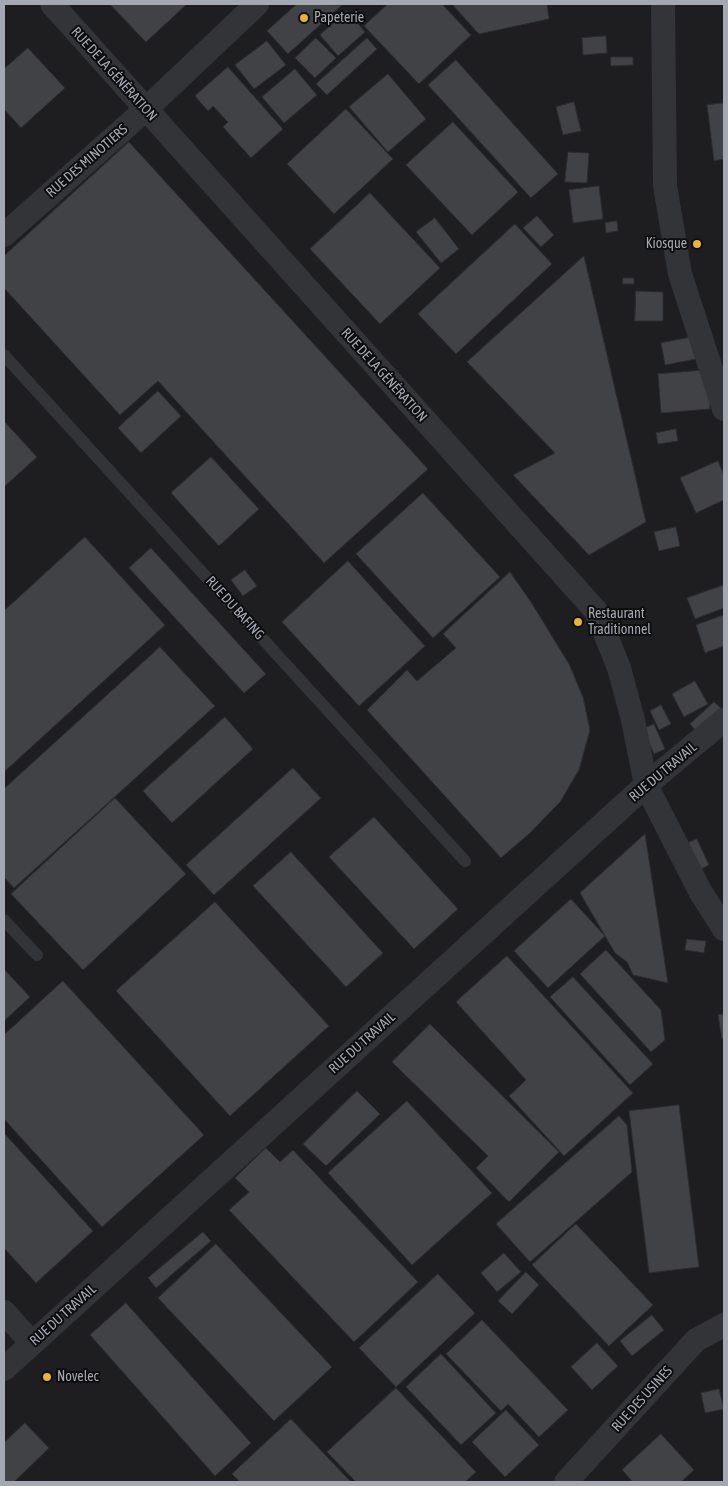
<!DOCTYPE html>
<meta charset="utf-8">
<style>
body{margin:0}
#map{position:relative;width:728px;height:1486px;overflow:hidden;background:#121213;font-family:"Asap Condensed",sans-serif}
canvas{display:block}
.frame{position:absolute;inset:0;border:5px solid #a4a8b3;pointer-events:none}
</style>
<div id="map">
<canvas width="728" height="1486"></canvas>
<div class="frame"></div>
</div>
<script>
const g = document.querySelector('canvas').getContext('2d');
g.lineJoin = 'round';
function fillPath(path, color) { g.fillStyle = color; g.fill(path, 'evenodd'); }
function strokePath(path, color, width, dash) { g.strokeStyle = color; g.lineWidth = width; g.lineCap = dash ? 'butt' : 'round'; g.setLineDash(dash || []); g.stroke(path); }
function write(font, color, halo, rows, align = 'center') {
  g.font = font + ' "Asap Condensed",sans-serif'; g.lineWidth = 4; g.setLineDash([]); g.textBaseline = 'middle'; g.strokeStyle = halo; g.fillStyle = color; for (const [text, x, y, turn = 0] of rows) {
    g.save(); g.translate(x, y); g.rotate((+turn || 0) * Math.PI / 180); g.textAlign = isNaN(turn) ? turn : align; if (halo) g.strokeText(text, 0, 0); g.fillText(text, 0, 0); g.restore();
  }
}
fillPath(new Path2D(`
 M4,4H724V1482H4Z`), '#1e1e20');
const building = new Path2D(`
 M110,4H187L146,42Z
 M297,4L342,5L288,54L267,31Z
 M388,4H442L471,35L419,84L364,26Z
 M452,4H547L549,19L479,34Z
 M347,11L365,32L338,56L320,35Z
 M606,36L607,53L583,55L582,38Z
 M316,38L336,58L315,78L295,58Z
 M367,38L377,49L327,95L316,84Z
 M267,41L286,65L254,89L235,65Z
 M28,48L65,88L21,128L4,109V69Z
 M611,57H633V65L611,66Z
 M456,60L558,174L531,198L428,85Z
 M228,67L283,129L251,158L223,127L228,122L213,106L208,111L195,96Z
 M295,69L317,95L284,123L262,97Z
 M388,74L426,119L388,152L349,107Z
 M574,102L581,131L563,135L556,107Z
 M724,103V159L714,161L707,105Z
 M346,109L393,159L334,214L287,164Z
 M453,122L518,192L472,235L406,165Z
 M129,142L428,469L324,563L158,381L120,415L4,288V256Z
 M568,152L589,153L587,183L565,182Z
 M599,186L603,219L573,223L569,190Z
 M370,193L440,268L380,324L310,249Z
 M537,216L554,235L541,247L523,228Z
 M435,218L459,249L441,263L416,232Z
 M617,221L618,231L606,233L605,223Z
 M515,224L552,264L456,354L418,314Z
 M584,256L646,522L589,555L513,475L555,453L467,362Z
 M623,278H634V284H623Z
 M636,291L663,292V321H635Z
 M692,337L696,359L665,365L661,343Z
 M707,370L710,409L661,413L658,374Z
 M158,391L181,416L141,453L118,428Z
 M4,421L37,457L4,487Z
 M676,429L678,441L658,444L656,433Z
 M211,457L259,509L219,546L171,493Z
 M718,461L724,475V500L696,513L680,478Z
 M423,493L500,577L433,638L356,554Z
 M676,527L680,546L659,551L654,532Z
 M85,537L165,625L4,772V611Z
 M151,548L266,674L244,693L129,568Z
 M348,561L425,646L359,706L282,622Z
 M245,570L257,586L243,596L231,580Z
 M510,572L531,602L569,664L583,697L590,730L579,770L560,802L531,832L501,858L367,710L407,670L417,681L456,648L443,634Z
 M724,585V608L695,619L687,598Z
 M724,615V646L705,653L696,625Z
 M160,647L215,706L14,888L4,877V789Z
 M695,681L708,704L684,717L672,694Z
 M714,702L721,708L696,731L690,724Z
 M661,705L671,724L659,730L650,711Z
 M225,717L253,749L172,823L143,791Z
 M654,724L665,749L654,754L643,729Z
 M293,768L321,798L214,895L186,865Z
 M115,798L186,874L83,970L11,894Z
 M374,817L458,909L414,949L329,857Z
 M645,834L668,983L633,975L627,962L615,953L580,893Z
 M697,839L709,865L697,871L685,844Z
 M291,852L383,953L346,987L253,886Z
 M571,899L605,936L548,988L514,951Z
 M215,902L329,1026L230,1116L116,991Z
 M687,939L706,941L704,953L685,950Z
 M606,950L661,1010L665,1040L651,1052L580,974Z
 M507,956L633,1093L564,1156L509,1096L526,1080L456,1002Z
 M4,969L30,997L4,1021Z
 M573,977L653,1064L630,1085L550,997Z
 M63,981L204,1135L102,1227L4,1119V1035Z
 M724,1014V1038L722,1039L718,1015Z
 M430,1024L559,1152L509,1202L476,1168L488,1156L392,1062Z
 M357,1091L380,1114L326,1166L303,1144Z
 M407,1101L492,1193L412,1265L328,1173Z
 M679,1105L699,1267L649,1273L629,1111Z
 M619,1116L627,1125L632,1172L530,1262L496,1224Z
 M4,1133L93,1231L36,1283L4,1248Z
 M266,1148L280,1162L293,1150L418,1282L354,1342L229,1210L249,1192L235,1178Z
 M576,1224L653,1305L609,1346L532,1265Z
 M203,1232L211,1241L156,1288L148,1278Z
 M216,1244L332,1367L274,1421L158,1298Z
 M504,1253L521,1272L497,1292L481,1273Z
 M526,1272L539,1285L512,1314L498,1301Z
 M438,1274L475,1313L396,1387L359,1348Z
 M126,1303L251,1443L215,1476L90,1335Z
 M652,1315L664,1330L632,1356L620,1341Z
 M482,1320L568,1410L539,1437L508,1404L501,1411L446,1354Z
 M597,1343L618,1366L592,1390L571,1367Z
 M441,1354L496,1413L461,1445L406,1387Z
 M396,1388L476,1472L465,1482H356L327,1452Z
 M719,1389L724,1409L705,1413L701,1393Z
 M506,1410L539,1445L505,1477L472,1442Z
 M291,1419L351,1482H240L232,1474Z
 M25,1423L49,1448L14,1482H4V1443Z
 M661,1434L694,1470L681,1482H633L622,1470Z`);
fillPath(building, '#414246');
strokePath(building, '#2c2c2f', 1);
strokePath(new Path2D(`
 M4,355L465,861
 M4,920L37,955`), '#333438', 12);
strokePath(new Path2D(`
 M52,4L596,611L619,668L633,720L646,785L700,891L724,929
 M663,4L665,186L680,274L724,409
 M4,235L145,110L257,4
 M4,1312L32,1343
 M4,1369L646,785L724,720
 M566,1482L696,1340L724,1325`), '#333438', 24);
for (const [x, y, r, color] of [
 [304,18,5,"#e8b336"],
 [697,244,5,"#e8b336"],
 [578,622,5,"#e8b336"],
 [47,1377,5,"#e8b336"]
]) { const dot = new Path2D(); dot.arc(x, y, r, 0, 2 * Math.PI); g.fillStyle = color; g.fill(dot); strokePath(dot, '#0d0d0e', 2); }
write('14px', '#a4a8b3', '#0d0d0e', [
 ["Papeterie",314,18],
 ["Kiosque",687,244,"right"],
 ["Restaurant",588,614],
 ["Traditionnel",588,630],
 ["Novelec",57,1377]
], 'left');
write('14px', '#a4a8b3', '#0d0d0e', [
 ["RUE DE LA GÉNÉRATION",114,74,48],
 ["RUE DES MINOTIERS",87,161,-41],
 ["RUE DE LA GÉNÉRATION",384,375,48],
 ["RUE DU BAFING",235,608,48],
 ["RUE DU TRAVAIL",663,772,-40],
 ["RUE DU TRAVAIL",362,1043,-42],
 ["RUE DU TRAVAIL",63,1315,-42],
 ["RUE DES USINES",642,1399,-48]
]);
</script>
